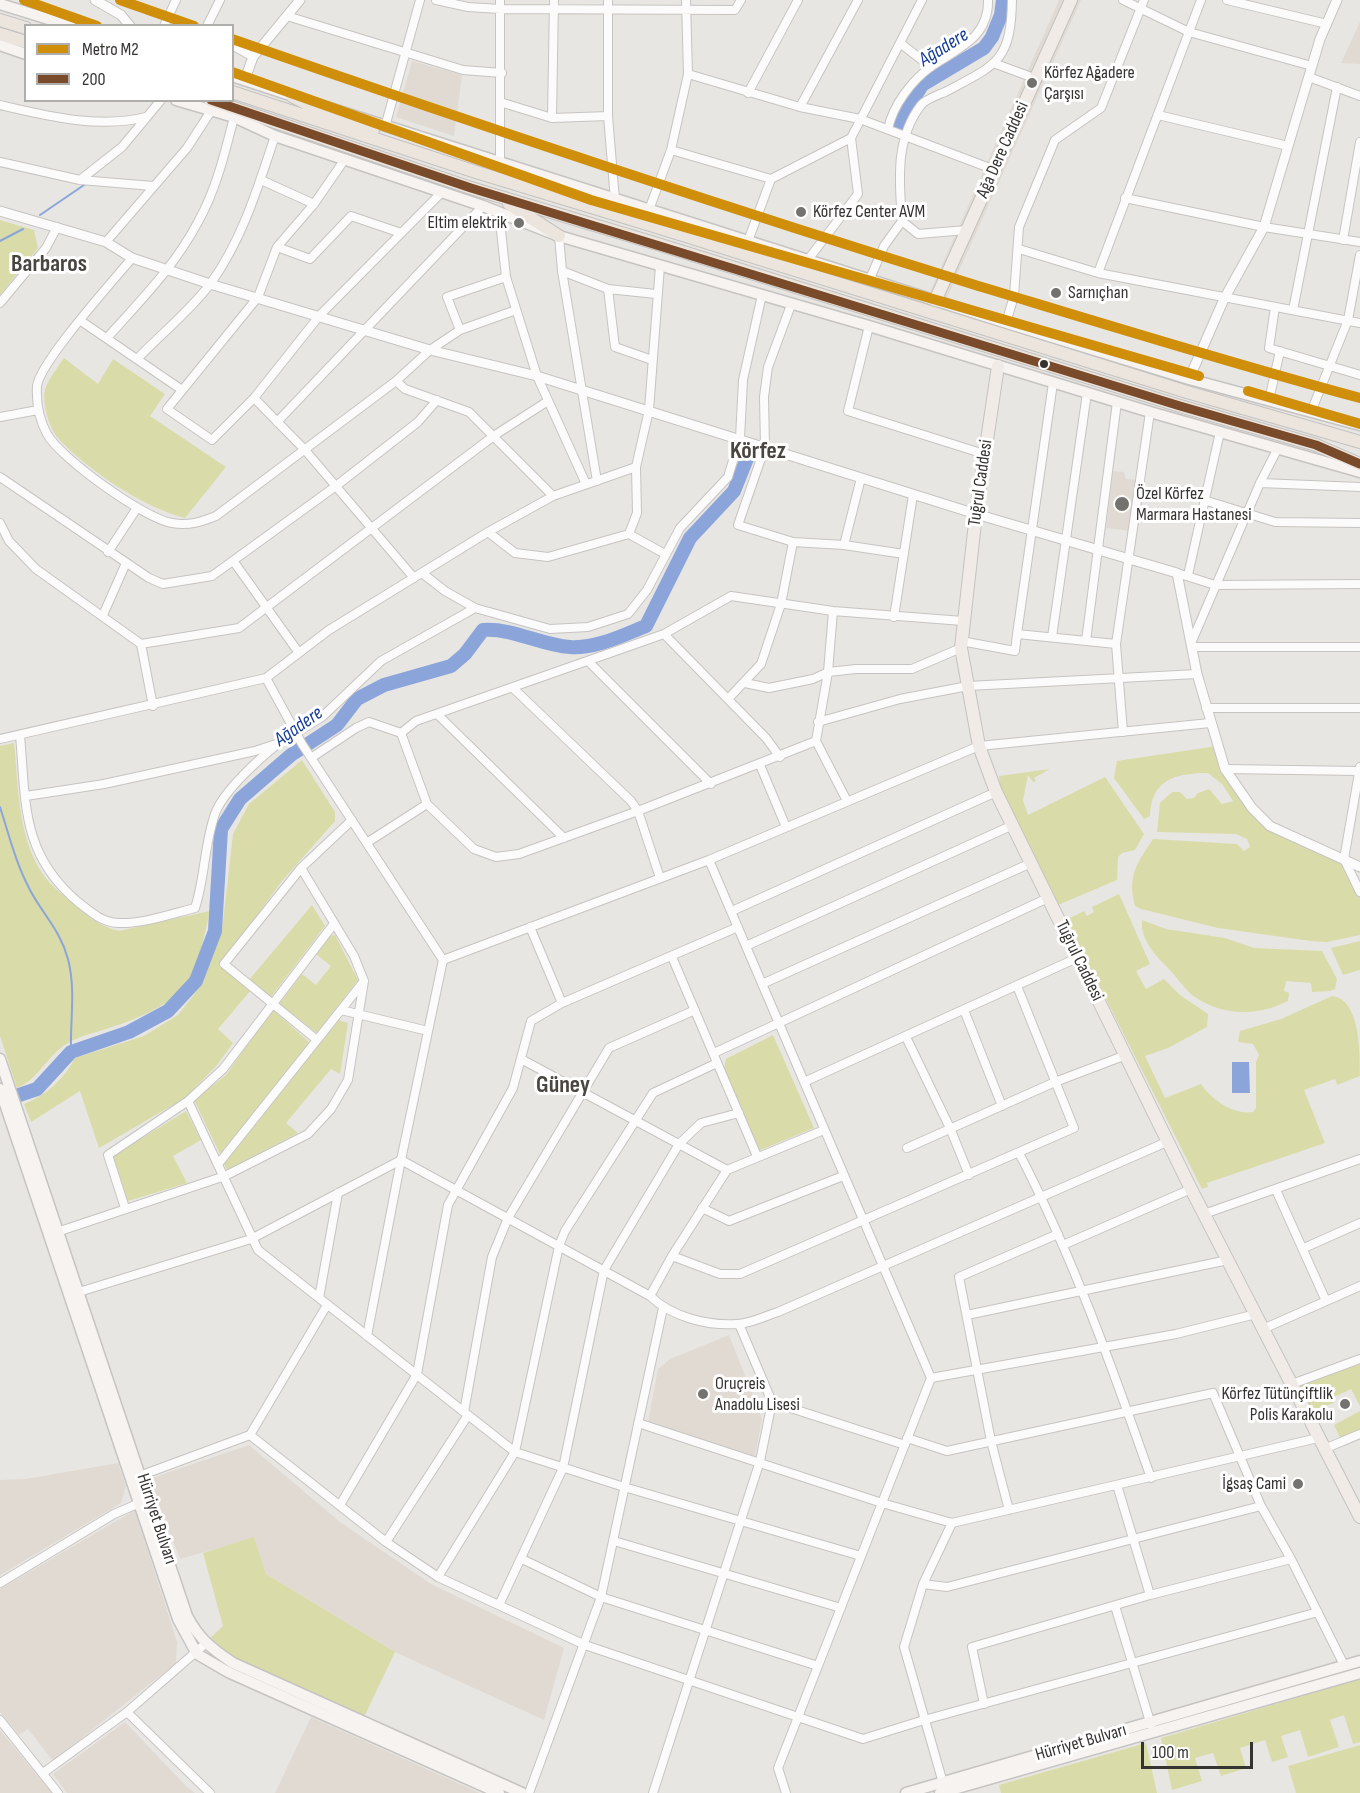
<!DOCTYPE html>
<meta charset="utf-8">
<style>
body{margin:0}
#map{position:relative;width:1360px;height:1793px;overflow:hidden;background:#e8e6e3;font-family:"Sofia Sans Condensed",sans-serif}
canvas{display:block}
.legend{position:absolute;left:24px;top:24px;width:210px;height:78px;box-sizing:border-box;background:#fff;border:2px solid #aeaead;margin:0;padding:8px 10px;list-style:none;font-size:18px;color:#353431}
.legend li{display:flex;align-items:center;gap:12px;height:30px}
.legend b{width:30px;border:2px solid #aeaead}
.scale{position:absolute;left:1141px;top:1742px;width:112px;height:27px;box-sizing:border-box;border:3px solid #353431;border-top:0;padding-left:8px;font-size:18px;line-height:21px;white-space:nowrap;color:#353431;-webkit-text-stroke:4px #fff;paint-order:stroke}
</style>
<div id="map">
<canvas width="1360" height="1793"></canvas>
<ul class="legend">
<li><b style="height:8px;background:#d08f0a"></b>Metro M2</li>
<li><b style="height:8px;background:#7a4b2a"></b>200</li>
</ul>
<div class="scale">100 m</div>
</div>
<script>
const g = document.querySelector('canvas').getContext('2d');
g.lineJoin = 'round';
function fillPath(path, color) { g.fillStyle = color; g.fill(path, 'evenodd'); }
function strokePath(path, color, width, dash) { g.strokeStyle = color; g.lineWidth = width; g.lineCap = dash ? 'butt' : 'round'; g.setLineDash(dash || []); g.stroke(path); }
function write(font, color, halo, rows, align = 'center') {
  g.font = font + ' "Sofia Sans Condensed",sans-serif'; g.lineWidth = 6; g.setLineDash([]); g.textBaseline = 'middle'; g.strokeStyle = halo; g.fillStyle = color; for (const [text, x, y, turn = 0] of rows) {
    g.save(); g.translate(x, y); g.rotate((+turn || 0) * Math.PI / 180); g.textAlign = isNaN(turn) ? turn : align; if (halo) g.strokeText(text, 0, 0); g.fillText(text, 0, 0); g.restore();
  }
}
fillPath(new Path2D(`
 M1059,0H1081L944,304L927,299Z
 M1360,22V64L1341,63Z
 M412,61L462,75L454,136L396,117Z
 M1113,471L1124,472L1126,479L1139,480L1132,531L1106,528Z
 M729,1335L762,1419L755,1456L648,1422L658,1369L670,1359Z
 M249,1445L340,1522L431,1584L564,1648L544,1720L395,1652L266,1574L254,1538L180,1559L149,1479Z
 M118,1463L126,1486L121,1503L0,1575V1480L26,1479Z
 M135,1510L177,1642L176,1663L53,1761L28,1729L19,1735L0,1712V1589Z
 M311,1717L400,1757L480,1793H275Z
 M125,1722L187,1787L195,1793H67L53,1774Z
 M0,1730L40,1779L52,1793H0Z`), '#e0dad2');
fillPath(new Path2D(`
 M0,220L34,230L38,248L0,295Z
 M64,358L98,384L113,359L165,394L150,416L226,467L185,518C144,508 86,469 58,438C49,428 42,402 45,390C48,379 58,367 64,358Z
 M14,743C19,789 17,843 48,881C55,889 64,896 72,902C87,916 99,926 119,931L210,911C205,931 201,954 193,973C181,1001 142,1017 115,1026C99,1032 83,1034 68,1043C47,1055 40,1078 17,1088L0,1036V746Z
 M1217,746L1225,769L1270,826L1344,859L1360,892V935L1327,942L1311,941L1218,928L1141,909L1135,906C1127,876 1137,863 1153,839L1237,844L1244,851L1250,847L1247,839L1236,834L1157,832L1160,803L1172,792H1180L1187,799L1194,798L1198,793L1209,789L1222,804L1233,801L1222,784L1208,773C1175,773 1151,780 1150,816L1144,819L1114,778L1117,761Z
 M302,760L335,812V821L282,881L220,966L251,990L218,1029L233,1043L217,1065L185,1098L99,1148L80,1091L31,1122L24,1104C47,1095 63,1080 75,1058L144,1036L178,1015L203,983L222,930L233,834L249,804Z
 M1050,769L1034,778L1036,781L1033,782L1028,775L1023,800L1028,815L1105,777L1144,834L1135,850L1122,853L1118,857L1117,880L1058,905L1000,790L999,776Z
 M1119,894L1150,964L1136,971L1146,989L1164,979L1180,995L1208,1014L1207,1027L1168,1048L1145,1056L1165,1098L1201,1084C1212,1100 1233,1115 1253,1112L1256,1108V1062L1259,1055L1253,1044L1238,1042L1240,1031L1281,1019L1332,996C1360,999 1360,1051 1360,1076L1337,1085L1335,1079L1304,1090L1325,1143L1207,1183L1208,1187L1202,1189L1066,920L1084,911L1087,916L1094,912L1092,907Z
 M312,905L325,926L271,997L249,980Z
 M1142,920L1166,929L1225,938L1254,948L1322,951L1337,979L1335,989L1330,991L1312,992L1311,983L1286,981L1284,991L1289,993L1288,1001C1256,1017 1221,1016 1192,995C1183,987 1176,976 1167,967C1155,956 1140,938 1142,920Z
 M335,935L358,980L317,1033L279,1004L302,974L316,985L331,966L316,954L329,936Z
 M1360,941V970L1343,975L1331,948Z
 M272,1009L310,1043L220,1154L194,1100L226,1075Z
 M338,1020L348,1023L340,1074L331,1069L286,1123L298,1133L227,1170L223,1162Z
 M773,1035L814,1128L758,1151L724,1069L726,1059Z
 M186,1111L201,1140L173,1156L187,1183L128,1201L113,1156Z
 M1360,1359V1406L1351,1389L1332,1398L1334,1403L1310,1411L1297,1383Z
 M1360,1411V1434L1342,1442L1334,1425Z
 M254,1537L266,1574L395,1652L364,1717L235,1659L209,1639L223,1626L203,1553Z
 M1360,1679V1742L1353,1744L1344,1715L1330,1720L1339,1747L1308,1757L1300,1730L1281,1736L1288,1757L1272,1762L1265,1740L1240,1748L1246,1768L1221,1776L1213,1753L1195,1758L1202,1781L1172,1790L1161,1738Z
 M1146,1743L1157,1793H1001L999,1785Z
 M1360,1745V1793H1296L1288,1766Z`), '#d9dca8');
fillPath(new Path2D(`
 M1232,1062H1249L1250,1093H1232Z`), '#8ba5db');
strokePath(new Path2D(`
 M40,215L84,185
 M0,241L23,229
 M0,807C9,835 16,864 30,890C44,916 60,930 68,959C76,990 70,1021 71,1052`), '#8ba5db', 2);
strokePath(new Path2D(`
 M897,126L922,85L984,48L992,37L1001,15L1003,0
 M1,1101L37,1089L71,1052L129,1032L168,1011L196,981L215,931L221,829L240,799L291,755L337,725L357,699L384,685L451,666L465,654L483,630C514,628 540,645 570,647C596,649 623,635 646,626L690,538L734,491L750,451`), '#8ba5db', 14);
const minor = new Path2D(`
 M436,0L468,7L500,9L735,10L741,0
 M500,0V162
 M608,0V116L615,200
 M1123,0L1189,32L1312,66
 M1201,0L1098,273L1360,323
 M1227,0L1327,24
 M287,16L463,70L502,73
 M164,26L176,0
 M207,26L220,0
 M900,43L931,67
 M232,45L253,57
 M996,64L1034,78
 M688,74L800,107L860,119L995,170
 M1309,77L1360,96
 M748,93L798,0
 M500,102L552,118L608,116
 M0,105C47,116 99,129 146,117
 M800,107L858,0
 M1158,115L1288,146
 M552,118L554,0
 M385,127L420,0
 M888,129C893,105 912,80 932,66C959,48 989,37 988,0
 M671,150L771,179
 M345,159L314,204L277,247L258,297L167,409L212,440L254,398L320,315L442,192
 M0,162L80,180L153,186
 M80,180L122,147L161,100
 M261,180L314,204
 M1125,198L1264,227L1360,242
 M649,210L671,150L688,74L686,0
 M499,212L506,277L537,376L586,484
 M967,230L918,234L902,221C899,181 895,139 921,105C926,99 938,95 945,92C996,65 1011,62 1012,0
 M559,236L562,271L597,481
 M1343,240L1360,142
 M748,241L771,179L851,138L922,0
 M106,242L187,148L211,111
 M277,247L310,259L351,216L401,233
 M1019,249L1098,273
 M132,258C113,281 40,362 37,386C36,403 39,419 47,434C60,458 145,519 172,523C189,526 201,522 216,516L396,381L430,350L460,330L516,310
 M807,261L858,194L851,138
 M562,271L608,289L656,294
 M869,281L884,246L902,221
 M608,289L615,347L652,360
 M0,303L46,248L57,227
 M791,305L768,367L764,397L765,447L738,525L793,542L844,545L861,478
 M1275,307L1269,348L1360,375
 M1293,310L1337,87
 M81,321L182,390
 M1006,323L1014,296L1019,227L1055,140L1101,108L1144,0
 M869,326L848,411L984,454
 M460,330L447,297L506,277
 M107,338C140,301 175,266 198,222C216,190 225,153 234,117
 M137,359C161,334 191,310 211,283C243,238 258,187 275,136
 M396,381L405,389L469,412L553,496
 M1053,383L1017,634L1116,644
 M254,398L305,450L414,578
 M1269,400L1280,351
 M1311,412L1348,320L1360,255
 M0,417L38,410
 M277,422L483,206
 M0,477L149,578L163,584L212,576L336,486L418,422L437,400
 M1260,483L1360,487
 M1204,500L1275,522L1360,523
 M0,523L9,541L36,569L141,644L153,706
 M488,532L515,553L548,557L629,534L637,513L636,467
 M629,534L665,554
 M844,545L904,554
 M108,552L137,508
 M234,562L299,653
 M422,573L445,591L475,608L550,629L588,627L628,614L647,590L680,528L728,477L740,438L743,380L762,295
 M1177,573L1215,585L1360,584
 M1188,575L1220,432
 M833,611L828,672L816,741L847,801
 M103,615L126,563
 M894,617L913,495
 M664,634L766,738L780,757
 M1052,637L1087,393
 M961,641L1015,651L1017,634
 M1086,641L1117,402
 M1192,641L1260,483L1278,448
 M141,644L239,628L495,435L548,401
 M1193,647H1360
 M588,661L711,784
 M266,678L302,744L443,960
 M745,683L769,688L813,679L828,672L856,669H912L961,648
 M513,688L631,801L638,811L660,878
 M728,699L761,664L781,604L793,542
 M1206,708H1360
 M437,714L564,838
 M818,722L900,699L968,686L1197,674
 M1123,732L1116,644L1150,412
 M20,735C26,803 21,854 78,902C91,912 101,922 118,923C143,924 171,914 195,908C205,878 204,845 215,814C223,791 260,758 279,743
 M0,739L266,678L329,630L488,532L553,496L636,467L649,410L660,266
 M816,741L638,811L519,854L496,857L474,849L427,804L401,733L416,721L664,634L731,596L833,611L963,621
 M311,758L356,728L369,722L401,733
 M760,765L786,827
 M1360,767L1344,859L1360,892
 M1225,769L1359,771
 M26,796L104,784L255,751L279,743L322,717L381,661L475,608
 M368,842L427,804
 M709,860L931,1378
 M732,911L996,792
 M530,927L562,1003
 M746,946L1013,825
 M672,957L757,1156
 M762,984L1031,863
 M341,1010L428,1031
 M964,1010L1002,1106
 M906,1037L950,1128L969,1175
 M317,1040L224,964L301,868L352,820
 M714,1053L1048,898
 M521,1059L727,1170
 M804,1082L1077,958
 M188,1101L258,1250L515,1452L624,1487L861,1556
 M907,1148L1055,1082L1126,1055
 M1019,1153C1073,1257 1112,1367 1151,1478
 M219,1163L364,981
 M1276,1190L1326,1301
 M125,1208L108,1155L188,1101L223,1069L333,925
 M702,1208L729,1221L843,1176
 M1204,1214L1360,1159
 M54,1233L225,1176L308,1134L331,1109L348,1080L364,981L354,956L301,868
 M1063,1245L1191,1189
 M1304,1248L1360,1223
 M672,1256L720,1274H740L1074,1128L1017,986
 M79,1292L251,1239L401,1160L443,960L709,860L979,746L1210,723
 M650,1296L672,1256L727,1170L824,1130
 M319,1298L338,1193
 M967,1315L1228,1260
 M1263,1329L1360,1286
 M367,1336L401,1160L650,1296C672,1317 707,1326 737,1324C750,1324 765,1316 778,1312L1169,1141
 M1292,1384L1360,1359
 M772,1402L905,1445
 M464,1412L492,1257L508,1218L609,1048L695,1010
 M638,1423L882,1503L952,1523L1318,1438
 M250,1435L386,1542L438,1577L585,1645L863,1739L924,1720L1318,1612
 M907,1438L947,1451L1213,1393L1261,1506L1291,1559L1344,1665
 M1324,1449L1360,1434
 M142,1475L250,1435L327,1305
 M1117,1485L1150,1595
 M340,1505L417,1374L448,1205L513,1088L531,1021L562,1003L738,927
 M1009,1510L991,1441L959,1277L1058,1234
 M614,1541L841,1608
 M386,1542L468,1415
 M522,1559L601,1597L818,1666
 M438,1577L515,1452L559,1246L565,1231L653,1093L717,1063
 M0,1583L114,1514L142,1502
 M923,1584L947,1587L1261,1506
 M499,1605L563,1468L604,1270L679,1144L701,1123L739,1113
 M1115,1606L1151,1725
 M984,1704L972,1647L1150,1595L1291,1559
 M127,1712L210,1793
 M0,1720L58,1793
 M43,1773L127,1712L205,1644
 M943,1783L904,1647L923,1584L952,1523
 M529,1793L601,1597L663,1308
 M653,1793L760,1461L772,1402L739,1324
 M786,1793L778,1768L931,1378L1176,1334L1256,1314`);
const tertiary = new Path2D(`
 M95,0L121,15L130,26
 M245,79L253,57L300,0
 M0,211L106,242L132,258L210,284L430,350L537,376L976,514L1177,573L1197,674L1225,769L1252,808L1270,826L1360,867
 M1189,379L1224,299L1264,227L1320,39L1337,0`);
const secondary = new Path2D(`
 M0,4L71,26
 M0,45L26,54
 M232,76L299,98
 M176,100L234,117L275,136L483,206L559,236L869,326L1150,412L1360,472
 M317,104L1006,323L1189,379L1360,425
 M0,1059L187,1616C199,1639 212,1649 233,1663L522,1793
 M0,1089L178,1619L197,1654L228,1672L499,1793
 M906,1793L1360,1661
 M940,1793L1360,1673`);
const primary = new Path2D(`
 M935,301L1071,0
 M998,366L976,514L961,648L979,746L996,792L1191,1189L1360,1517`);
const trunk = new Path2D(`
 M0,20L26,28
 M0,34L26,42
 M232,92L476,172L657,227
 M292,96L322,112L373,130
 M210,100L471,188L651,242
 M509,204L559,236
 M1319,430L1360,442
 M1316,445L1360,464`);
strokePath(minor, '#c6c4c2', 10);
strokePath(tertiary, '#c6c4c2', 11);
strokePath(secondary, '#c6c4c2', 13);
strokePath(primary, '#c3c2c0', 14);
strokePath(trunk, '#c3c2c0', 14);
strokePath(minor, '#fcfbfb', 8);
strokePath(tertiary, '#fcfbfb', 9);
strokePath(secondary, '#f6f3f1', 10);
strokePath(primary, '#f0ebe6', 12);
strokePath(trunk, '#ece5de', 12);
const trunkBridge = new Path2D(`
 M657,227L1187,392L1319,430
 M651,242L1180,406L1316,445`);
strokePath(trunkBridge, '#c3c2c0', 14, []);
strokePath(trunkBridge, '#ece5de', 12);
strokePath(new Path2D(`
 M211,100L471,188L1180,406L1316,445L1360,464`), '#7a4b2a', 9);
strokePath(new Path2D(`
 M24,0L97,26
 M120,0L194,26
 M232,39C478,125 724,207 972,284C1101,323 1230,363 1360,398
 M232,72L591,200L1199,376
 M1248,391L1360,424`), '#d08f0a', 10);
for (const [x, y, r, color] of [
 [1032,83,6,"#74726f"],
 [801,212,6,"#74726f"],
 [519,223,6,"#74726f"],
 [1056,293,6,"#74726f"],
 [1044,364,5,"#353431"],
 [1122,504,8,"#74726f"],
 [703,1394,6,"#74726f"],
 [1345,1404,6,"#74726f"],
 [1298,1484,6,"#74726f"]
]) { const dot = new Path2D(); dot.arc(x, y, r, 0, 2 * Math.PI); g.fillStyle = color; g.fill(dot); strokePath(dot, '#fff', 2); }
write('18px', '#353431', '#fff', [
 ["Körfez Ağadere",1044,73],
 ["Çarşısı",1044,94],
 ["Körfez Center AVM",813,212],
 ["Eltim elektrik",507,223,"right"],
 ["Sarnıçhan",1068,293],
 ["Özel Körfez",1136,494],
 ["Marmara Hastanesi",1136,515],
 ["Oruçreis",715,1384],
 ["Anadolu Lisesi",715,1405],
 ["Körfez Tütünçiftlik",1333,1394,"right"],
 ["Polis Karakolu",1333,1415,"right"],
 ["İgsaş Cami",1286,1484,"right"]
], 'left');
write('18px', '#353431', '#fff', [
 ["Ağa Dere Caddesi",1003,150,-66],
 ["Tuğrul Caddesi",981,483,-82],
 ["Tuğrul Caddesi",1079,961,64],
 ["Hürriyet Bulvarı",156,1519,72],
 ["Hürriyet Bulvarı",1081,1743,-16]
]);
write('italic 20px', '#163d98', '#fff', [
 ["Ağadere",944,48,-32],
 ["Ağadere",299,727,-35]
]);
write('bold 24px', '#494540', '#fff', [
 ["Barbaros",49,265],
 ["Körfez",758,452],
 ["Güney",563,1086]
]);
</script>
